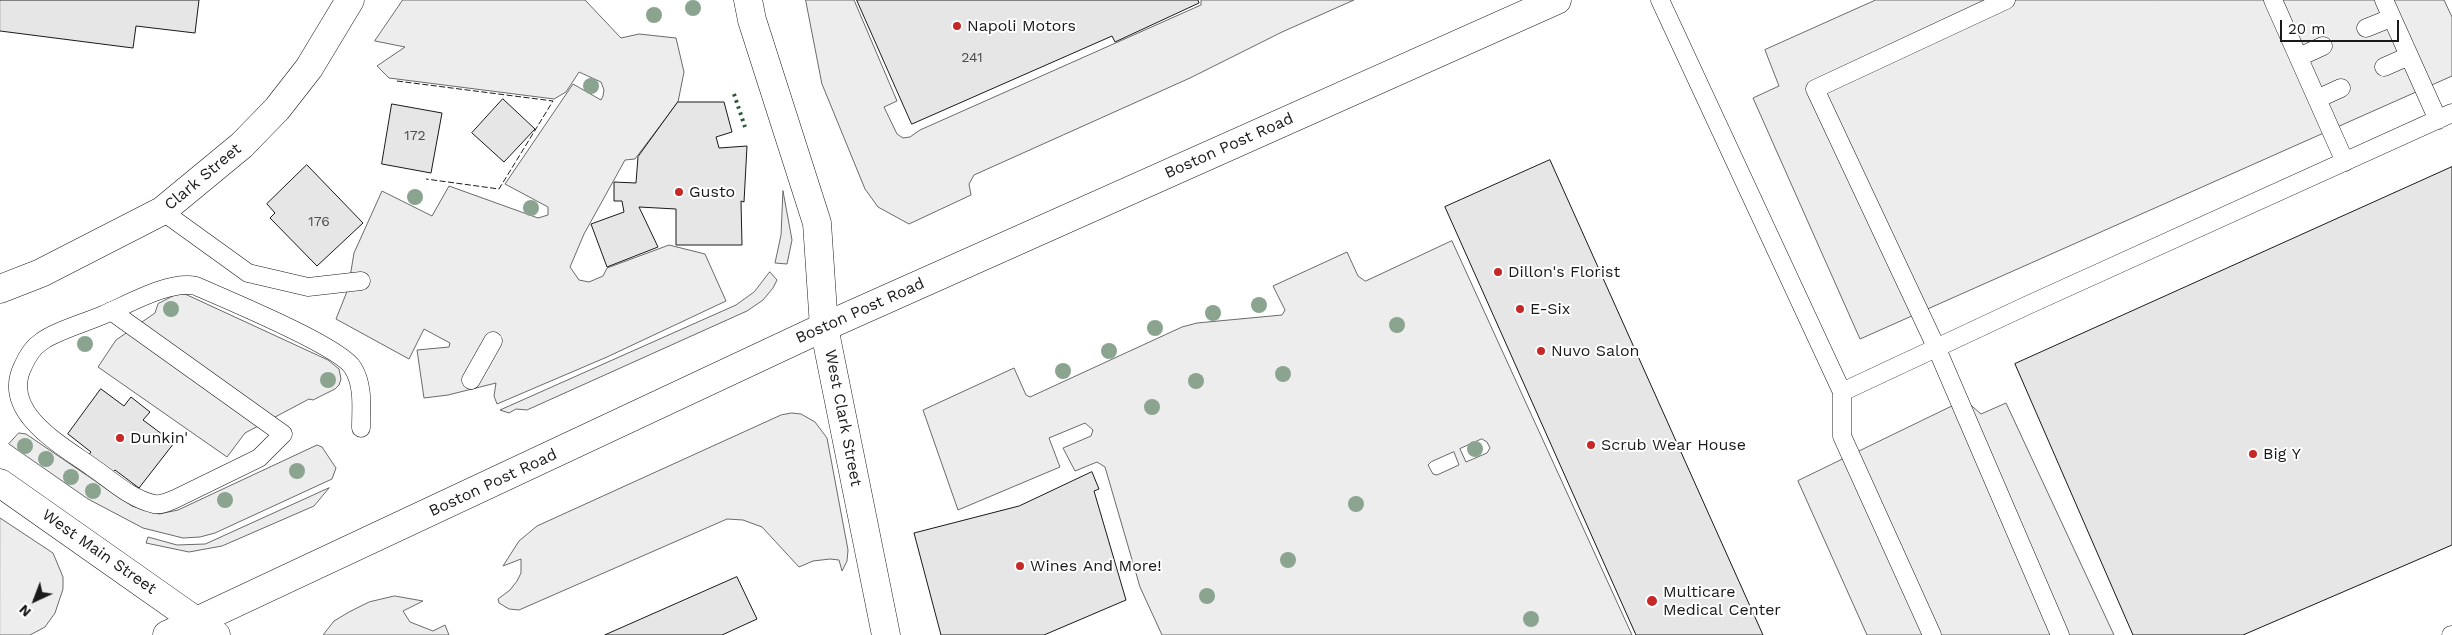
<!DOCTYPE html>
<style>
body{margin:0}
#map{position:relative;width:2452px;height:635px;overflow:hidden;background:#fff;font-family:"Work Sans",sans-serif}
canvas{display:block}
.north{position:absolute;left:10px;top:575px;width:50px;height:50px;-webkit-text-stroke:4px #fff;paint-order:stroke;rotate:223deg;font-size:14px;font-weight:700;line-height:20px;text-align:center;color:#1a1a1a}
.north::after{content:'';display:block;margin:auto;width:18px;height:22px;background:#1a1a1a;clip-path:polygon(50% 0,100% 100%,50% 72%,0 100%)}
.scale{position:absolute;left:2280px;top:20px;width:119px;height:22px;box-sizing:border-box;border:2px solid #1a1a1a;border-top:0;padding-left:6px;font-size:15px;line-height:18px;white-space:nowrap;color:#1a1a1a;-webkit-text-stroke:4px #fff;paint-order:stroke}
</style>
<div id="map">
<canvas width="2452" height="635"></canvas>
<div class="north">N</div>
<div class="scale">20 m</div>
</div>
<script>
const g = document.querySelector('canvas').getContext('2d');
g.lineJoin = 'round';
function fillPath(path, color) { g.fillStyle = color; g.fill(path, 'evenodd'); }
function strokePath(path, color, width, dash) { g.strokeStyle = color; g.lineWidth = width; g.lineCap = dash ? 'butt' : 'round'; g.setLineDash(dash || []); g.stroke(path); }
function write(font, color, halo, rows, align = 'center') {
  g.font = font + ' "Work Sans",sans-serif'; g.lineWidth = 4; g.setLineDash([]); g.textBaseline = 'middle'; g.strokeStyle = halo; g.fillStyle = color; for (const [text, x, y, turn = 0] of rows) {
    g.save(); g.translate(x, y); g.rotate((+turn || 0) * Math.PI / 180); g.textAlign = isNaN(turn) ? turn : align; if (halo) g.strokeText(text, 0, 0); g.fillText(text, 0, 0); g.restore();
  }
}
const built = new Path2D(`
 M403,0H585L621,38L639,34L676,38L684,72L678,102L635,159L625,160L584,234L570,267L579,280L589,282L603,276L607,268L669,245L705,254L726,301L607,357L497,404L494,396L496,383L448,395L424,398L417,350L449,347L450,343L424,329L409,359L336,319L348,289L354,253L382,191L432,216L449,186L538,218L548,215V207L505,184L573,84L601,100L603,96L604,90L601,82L579,72L566,92L554,99L389,78L377,66L405,47L375,41Z
 M806,0H854L897,101L884,107L897,134L903,138L910,137L920,130L1201,5V0H1354L1282,32L1190,78L974,175L969,184L971,195L909,224L878,207L865,189L822,84Z
 M1876,0H2444L2452,17V76L1860,339L1753,98L1779,86L1765,50Z
 M783,191L792,240L787,264L775,263L781,235Z
 M1452,241L1632,635H1162L1140,587L1105,467L1097,462L1075,471L1063,448L1091,436L1093,430L1085,423L1049,438L1060,467L958,510L923,410L1014,368L1026,395L1030,397L1182,327L1197,323L1282,315L1285,310L1273,286L1347,252L1358,276L1365,281ZM1482,439L1487,442L1490,448L1487,453L1466,462L1460,449ZM1454,452L1459,465L1437,475L1433,474L1428,465L1431,462Z
 M770,272L777,280L773,288L763,300L747,311L527,410L516,409L509,413L500,410L736,305L754,292Z
 M177,294H185L328,360L339,369L341,379L339,385L335,389L313,400L309,399L245,433L227,457L98,367L116,340L155,313L158,304Z
 M1965,400L1981,414L2006,403L2114,635H1867L1798,481Z
 M792,413L801,414L815,422L827,438L848,550L847,561L842,571L839,560L830,559L813,561L799,567L762,527L743,520L727,519L519,610L509,609L499,603L498,599L510,590L517,581L521,573V559L503,566L519,541L537,526L781,415Z
 M19,433L26,434L132,506L159,514L178,510L317,445L322,447L336,468L332,479L215,533L200,537L183,538L143,528L88,499L9,444Z
 M329,488L314,506L222,546L189,552L146,543L148,537L177,545L205,544Z
 M0,518L53,553L63,577V589L55,613L45,627L30,635H0Z
 M395,596L423,601L403,611L410,622L433,631L445,625L449,635H323L334,621L349,612L369,602Z`);
fillPath(built, '#ededed');
strokePath(built, '#6a6a6a', 1);
const building = new Path2D(`
 M0,0H199L195,33L136,26L133,48L0,31Z
 M857,0H1198L1199,3L1115,42L1112,36L912,124Z
 M503,99L535,129L504,162L472,133Z
 M678,102H724L732,132L716,137L719,148L747,146L744,202L741,201L742,245H676V209L639,207L658,247L607,267L591,224L624,212L622,201H614V182L636,183L638,157Z
 M392,104L442,113L431,173L382,164Z
 M1550,160L1763,635H1636L1445,207Z
 M307,165L363,223L317,266L270,218L275,213L267,204Z
 M2452,167V545L2243,635H2133L2015,364Z
 M101,389L124,406L131,397L150,412L143,420L174,443L139,488L115,470L109,476L86,458L91,452L68,434Z
 M1092,472L1099,489L1094,491L1126,600L1044,635H941L914,533L1019,506Z
 M737,577L757,619L722,635H605Z`);
fillPath(building, '#e6e6e6');
strokePath(building, '#1a1a1a', 1);
const lane = new Path2D(`
 M1660,0L1842,392V436L1932,635
 M2006,0L1815,89L1937,349L2060,635
 M2273,0L2345,162
 M2384,0L2438,120
 M2366,28L2391,18
 M2299,57L2323,46
 M2384,67L2409,56
 M2317,99L2341,88
 M162,211L248,273L308,287L361,281
 M111,311L283,434L259,458L175,499C168,502 162,505 154,504C131,499 111,480 92,467C61,445 0,412 23,366C27,357 33,347 41,342C53,332 87,322 103,315C129,304 169,280 196,286C225,299 340,346 353,368C364,386 361,408 361,428
 M471,380L493,341
 M1842,392L2028,305L2452,113
 M2451,635H2452`);
const street = new Path2D(`
 M0,289L41,273L162,211L242,145L277,109L309,68L350,0`);
const secondary = new Path2D(`
 M748,0L752,20L817,223L824,327L886,635
 M0,483L216,635`);
const primary = new Path2D(`
 M167,635L824,327L1557,0`);
strokePath(lane, '#1a1a1a', 19);
strokePath(street, '#1a1a1a', 29);
strokePath(secondary, '#1a1a1a', 29);
strokePath(primary, '#1a1a1a', 29);
strokePath(lane, '#fff', 18);
strokePath(street, '#fff', 28);
strokePath(secondary, '#fff', 28);
strokePath(primary, '#fff', 28);
strokePath(new Path2D(`
 M734,94L745,127`), '#2b5a34', 4, [2.5, 4]);
strokePath(new Path2D(`
 M397,81L553,101L499,189L426,179`), '#1a1a1a', 1, [6, 2.5]);
g.fillStyle = '#8aa48f';
for (const [x, y] of [
 [693,8],
 [654,15],
 [591,86],
 [415,197],
 [531,208],
 [1259,305],
 [171,309],
 [1213,313],
 [1397,325],
 [1155,328],
 [85,344],
 [1109,351],
 [1063,371],
 [1283,374],
 [328,380],
 [1196,381],
 [1152,407],
 [25,446],
 [1475,449],
 [46,459],
 [297,471],
 [71,477],
 [93,491],
 [225,500],
 [1356,504],
 [1288,560],
 [1207,596],
 [1531,619]
]) { g.beginPath(); g.arc(x, y, 8, 0, 2 * Math.PI); g.fill(); }
for (const [x, y, r, color] of [
 [957,26,5,"#c62828"],
 [679,192,5,"#c62828"],
 [1498,272,5,"#c62828"],
 [1520,309,5,"#c62828"],
 [1541,351,5,"#c62828"],
 [120,438,5,"#c62828"],
 [1591,445,5,"#c62828"],
 [2253,454,5,"#c62828"],
 [1020,566,5,"#c62828"],
 [1652,601,6,"#c62828"]
]) { const dot = new Path2D(); dot.arc(x, y, r, 0, 2 * Math.PI); g.fillStyle = color; g.fill(dot); strokePath(dot, '#fff', 2); }
write('14px', '#4d4d4d', null, [
 ["241",972,58],
 ["172",415,136],
 ["176",319,222]
]);
write('16px', '#1a1a1a', '#fff', [
 ["Napoli Motors",967,26],
 ["Gusto",689,192],
 ["Dillon's Florist",1508,272],
 ["E-Six",1530,309],
 ["Nuvo Salon",1551,351],
 ["Dunkin'",130,438],
 ["Scrub Wear House",1601,445],
 ["Big Y",2263,454],
 ["Wines And More!",1030,566],
 ["Multicare",1663,592],
 ["Medical Center",1663,610]
], 'left');
write('16px', '#1a1a1a', '#fff', [
 ["Boston Post Road",1229,146,-24],
 ["Clark Street",203,177,-40],
 ["Boston Post Road",860,311,-24],
 ["West Clark Street",843,418,79],
 ["Boston Post Road",493,483,-25],
 ["West Main Street",99,552,35]
]);
</script>
